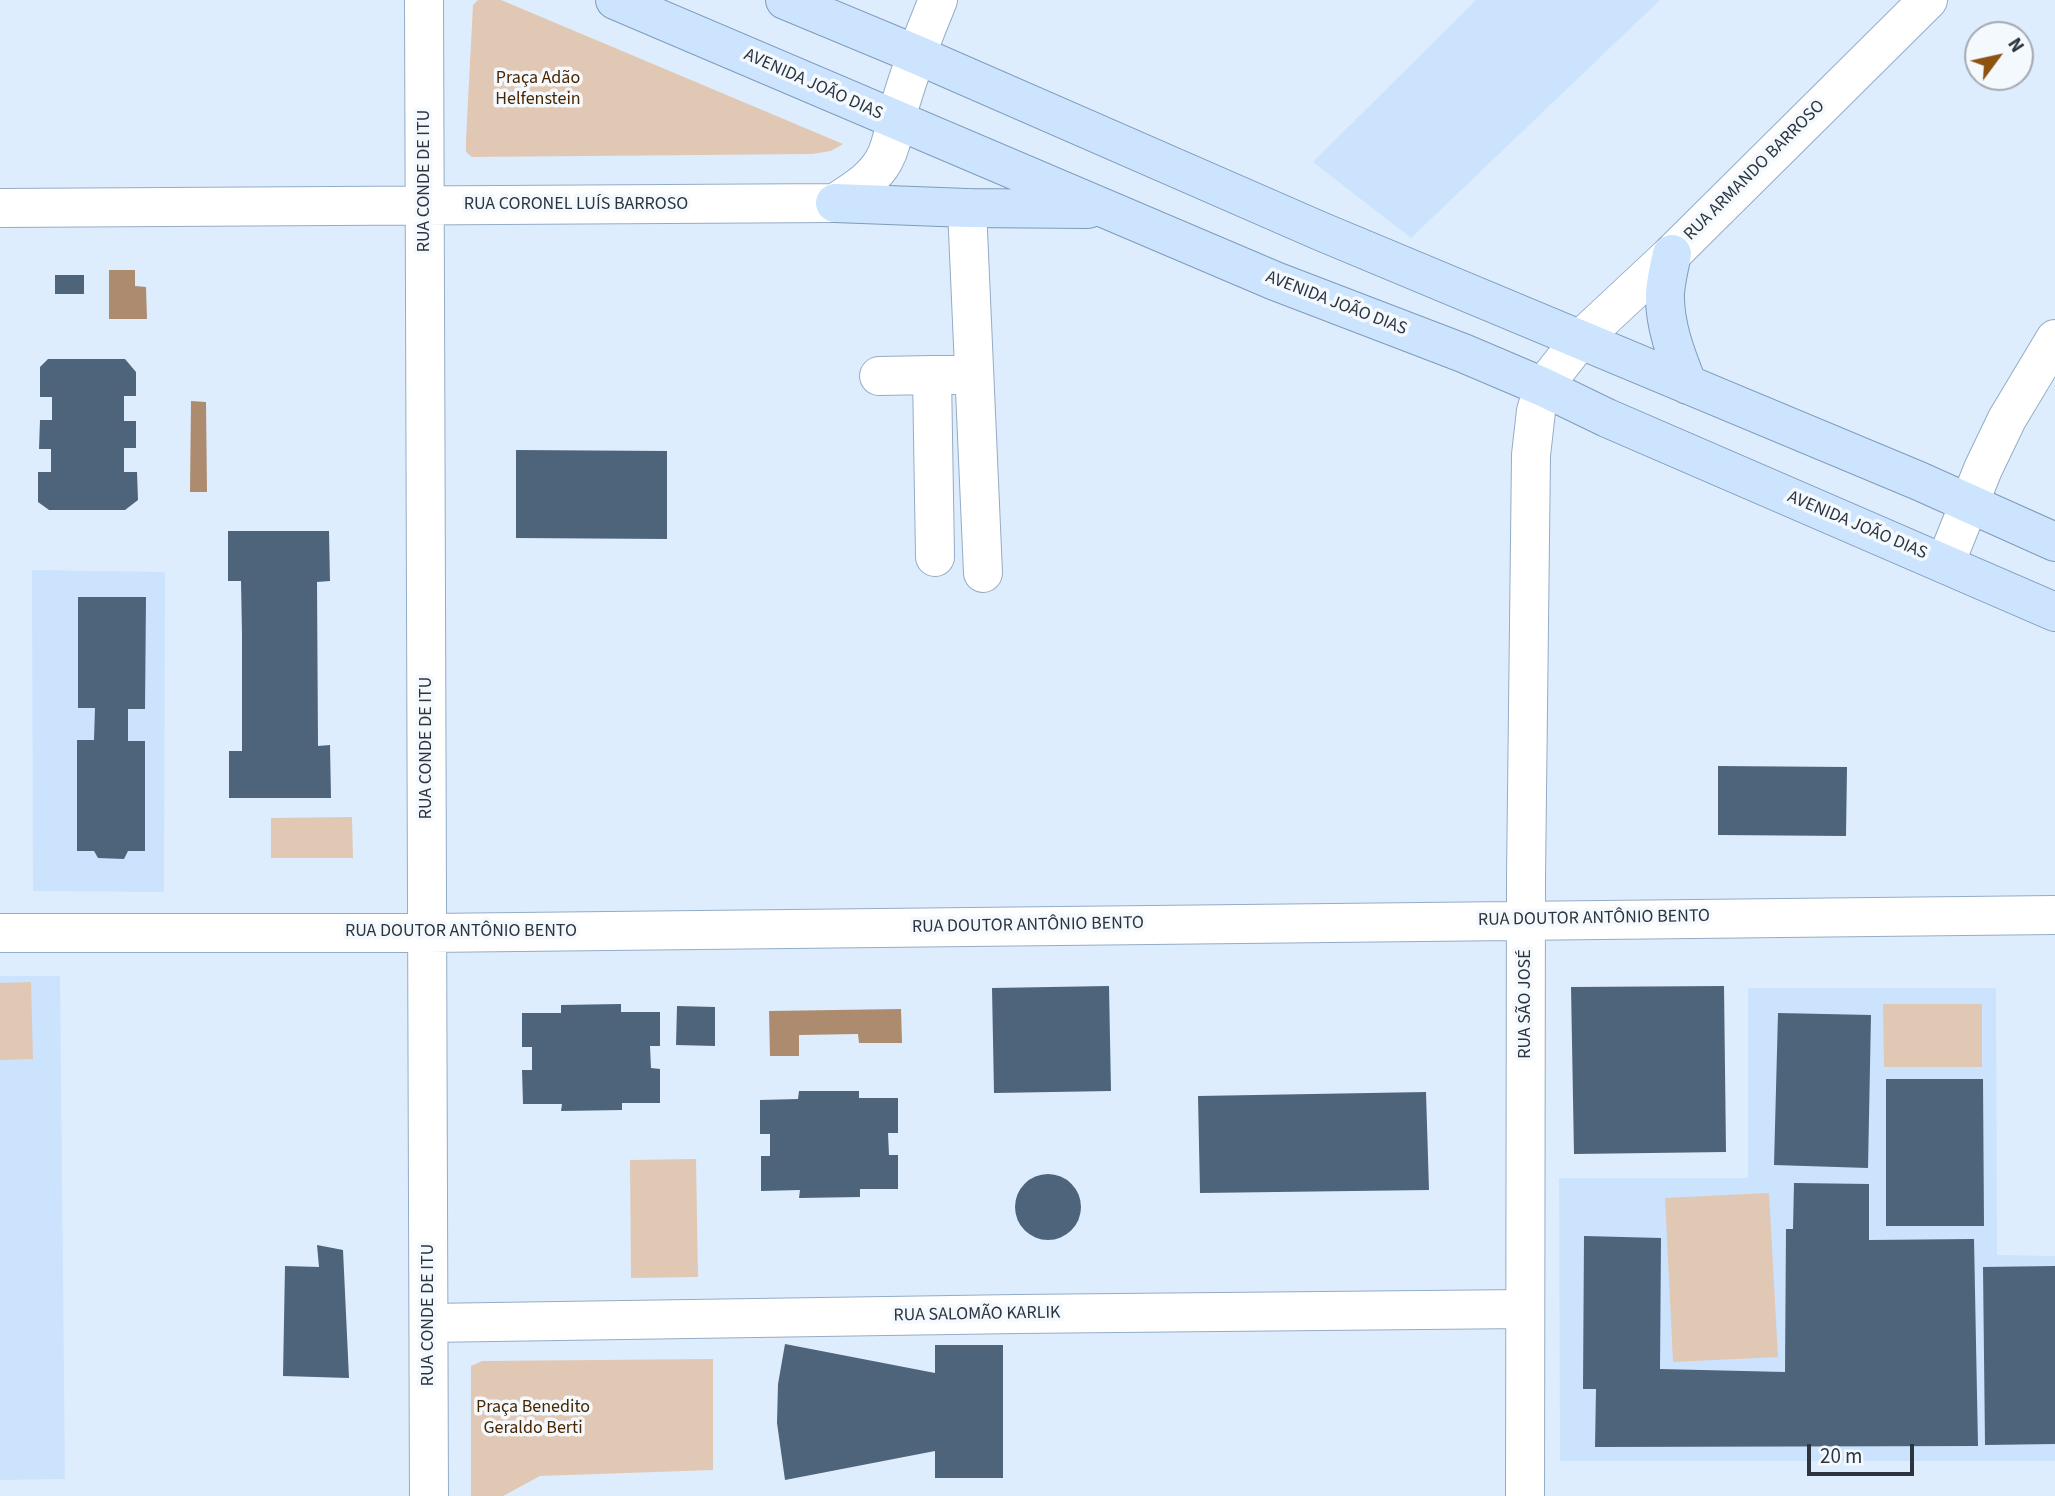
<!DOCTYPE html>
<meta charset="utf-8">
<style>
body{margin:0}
#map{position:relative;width:2055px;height:1496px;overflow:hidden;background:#deedfd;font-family:"Source Sans 3",sans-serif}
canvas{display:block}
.north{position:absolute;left:1964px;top:21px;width:70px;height:70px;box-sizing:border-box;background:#f4f9fe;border:2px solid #a4aab2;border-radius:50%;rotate:57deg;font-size:19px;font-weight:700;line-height:28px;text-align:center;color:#2b343f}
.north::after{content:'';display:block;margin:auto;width:24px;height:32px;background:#8e5211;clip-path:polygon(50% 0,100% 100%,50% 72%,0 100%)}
.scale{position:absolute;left:1807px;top:1444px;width:107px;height:32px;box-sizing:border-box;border:4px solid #2b343f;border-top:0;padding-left:9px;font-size:21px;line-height:24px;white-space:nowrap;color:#2b343f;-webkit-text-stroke:5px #f4f9fe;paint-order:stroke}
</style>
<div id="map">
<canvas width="2055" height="1496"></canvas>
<div class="north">N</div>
<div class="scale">20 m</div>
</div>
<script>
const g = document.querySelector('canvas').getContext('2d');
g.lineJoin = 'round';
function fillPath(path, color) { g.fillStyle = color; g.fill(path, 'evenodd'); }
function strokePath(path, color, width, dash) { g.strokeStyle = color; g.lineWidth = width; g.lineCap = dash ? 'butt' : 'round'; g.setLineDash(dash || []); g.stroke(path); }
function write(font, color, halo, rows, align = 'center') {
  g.font = font + ' "Source Sans 3",sans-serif'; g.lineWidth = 7; g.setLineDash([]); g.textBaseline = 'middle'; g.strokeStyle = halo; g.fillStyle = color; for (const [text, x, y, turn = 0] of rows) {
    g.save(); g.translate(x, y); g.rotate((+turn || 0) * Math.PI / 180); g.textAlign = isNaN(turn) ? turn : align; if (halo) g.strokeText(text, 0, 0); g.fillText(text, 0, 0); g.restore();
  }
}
fillPath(new Path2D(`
 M1476,0H1660L1411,238L1313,162Z
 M32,570L165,572L164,892L33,891Z
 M0,976H60L65,1479L0,1480Z
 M1748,988H1996L1997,1255L2055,1256V1461H1560L1559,1178H1748Z`), '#cbe3fd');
fillPath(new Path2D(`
 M478,0H501L843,144L831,151L812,154L472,157L466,152V139L473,5Z
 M352,817L353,858H271V818Z
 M31,982L33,1059L0,1060V983Z
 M1883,1004H1982V1067H1884Z
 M696,1159L698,1277L631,1278L630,1160Z
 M1769,1193L1778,1357L1673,1362L1665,1198Z
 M713,1359V1470L540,1476L503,1496H471V1366L482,1361Z`), '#e1c8b4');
fillPath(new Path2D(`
 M109,270H135V286L146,287L147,319H109Z
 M191,401L206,402L207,492H190Z
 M901,1009L902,1043H859L858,1034L799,1035V1056H770L769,1011Z`), '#ad8b6e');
fillPath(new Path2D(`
 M55,275H84V294H55Z
 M48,359H125L136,372V396H124V421H136V448H124V472H137L138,500L125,510H49L38,502V472H51V449H39L40,420H52V397H40V367Z
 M516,450L667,451V539L516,538Z
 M228,531H329L330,581L317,582L318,746L330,745L331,798H229V751H242V634L241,581H228Z
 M78,597H146L145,709H128V741H145V851H128L124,859L98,858L94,851H77V740H94L95,708H78Z
 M1718,766L1847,767L1846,836L1718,835Z
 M1109,986L1111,1091L994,1093L992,988Z
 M1724,986L1726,1152L1574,1154L1571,987Z
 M621,1004V1012H660V1046H650L651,1068L660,1069V1103H622V1110L561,1111L562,1104H523L522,1070H532V1047H522V1013H561V1005Z
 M677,1006L715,1007V1046L676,1045Z
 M1778,1013L1871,1015L1868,1168L1774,1165Z
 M1886,1079H1983L1984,1226H1886Z
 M799,1091H859V1098H898V1133H888L889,1155H898V1189H860V1197L799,1198L800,1190L761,1191V1156H770V1134H760V1100L798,1099Z
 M1426,1092L1429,1190L1200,1193L1198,1096Z
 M1015 1207a33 33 0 1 1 66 0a33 33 0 1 1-66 0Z
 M1794,1183L1869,1184V1240L1974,1239L1978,1446L1595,1447L1596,1389H1583L1584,1236L1661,1238L1660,1369L1785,1372L1786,1229H1793Z
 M317,1245L343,1250L349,1378L283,1376L285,1266L319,1267Z
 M2055,1266V1444L1985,1445L1983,1267Z
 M785,1344L935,1373V1345H1003V1478H935V1451L785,1480L777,1423L778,1384Z`), '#4e647b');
const minor = new Path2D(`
 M424,0L429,1496
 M0,208L835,203C853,191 873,180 884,160C893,144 894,125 899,108C910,71 923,36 938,0
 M967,208L983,573
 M879,376L932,375
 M935,557L932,375H973
 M1945,564L1983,469L2007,419L2055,339
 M0,933H428L2055,915
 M429,1323L1017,1314L1525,1309
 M1525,1496L1526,878L1531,455L1536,411L1543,387L1580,340L1672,254L1928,0`);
const major = new Path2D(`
 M615,0L1275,281L1463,353L1543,387L1607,418L2055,612
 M785,0L915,54L1320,231L1919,481L2055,542
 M835,203L967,208L1088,209
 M1672,254C1669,267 1666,280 1665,293C1664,324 1676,356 1688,385`);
strokePath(minor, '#94acc5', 40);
strokePath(major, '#7e9bba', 40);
strokePath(minor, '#fff', 38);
strokePath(major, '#cce4fe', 38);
write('18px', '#4a2701', '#f4f9fe', [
 ["Praça Adão",538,79],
 ["Helfenstein",538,100],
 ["Praça Benedito",533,1408],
 ["Geraldo Berti",533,1429]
]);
write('18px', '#2b343f', '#f4f9fe', [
 ["AVENIDA JOÃO DIAS",813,85,24],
 ["RUA ARMANDO BARROSO",1755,171,-45],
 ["RUA CONDE DE ITU",425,181,-90],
 ["RUA CORONEL LUÍS BARROSO",576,205],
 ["AVENIDA JOÃO DIAS",1336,304,21],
 ["AVENIDA JOÃO DIAS",1857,526,23],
 ["RUA CONDE DE ITU",427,748,-90],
 ["RUA DOUTOR ANTÔNIO BENTO",1594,919,-1],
 ["RUA DOUTOR ANTÔNIO BENTO",1028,926,-1],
 ["RUA DOUTOR ANTÔNIO BENTO",461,932],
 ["RUA SÃO JOSÉ",1526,1004,-90],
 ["RUA CONDE DE ITU",429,1315,-90],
 ["RUA SALOMÃO KARLIK",977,1315,-1]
]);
</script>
